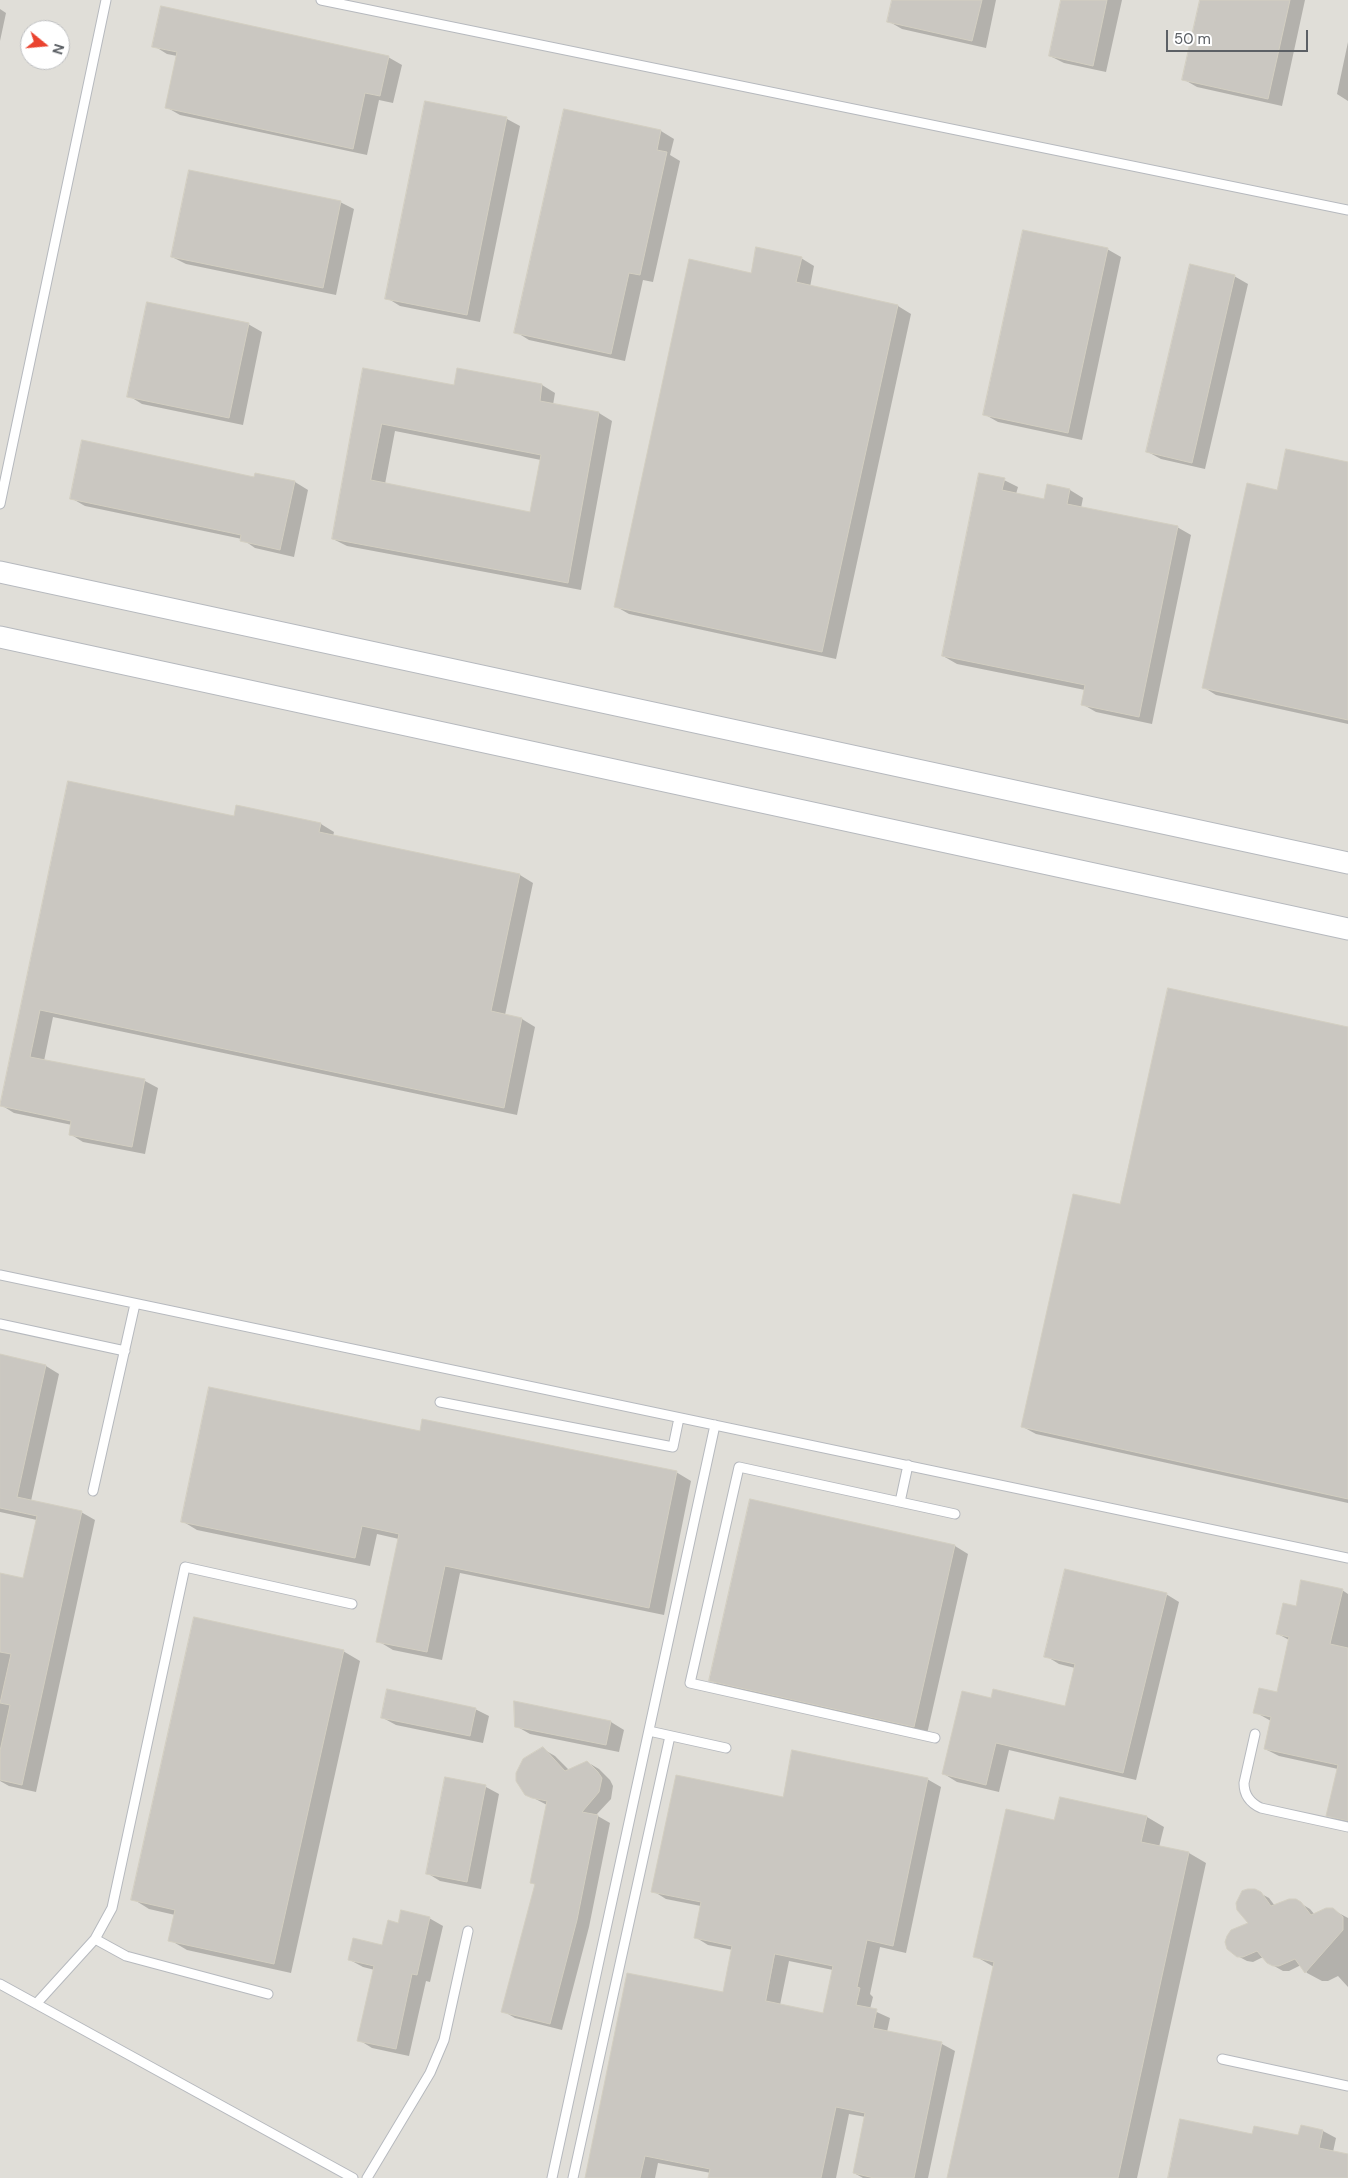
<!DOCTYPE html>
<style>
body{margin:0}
#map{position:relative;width:1348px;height:2178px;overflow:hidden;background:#efede4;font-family:"DM Sans",sans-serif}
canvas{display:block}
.north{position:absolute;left:20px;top:20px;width:50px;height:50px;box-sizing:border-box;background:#fff;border:1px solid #bebfc1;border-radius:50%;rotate:107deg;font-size:14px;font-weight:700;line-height:20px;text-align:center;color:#5c6065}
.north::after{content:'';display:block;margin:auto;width:18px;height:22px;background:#ea432f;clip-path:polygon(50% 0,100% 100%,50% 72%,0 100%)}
.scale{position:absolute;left:1166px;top:30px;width:142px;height:22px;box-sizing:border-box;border:2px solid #5c6065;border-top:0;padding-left:6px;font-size:15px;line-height:18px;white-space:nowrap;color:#5c6065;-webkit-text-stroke:4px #fff;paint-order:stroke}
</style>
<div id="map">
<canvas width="1348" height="2178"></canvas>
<div class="north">N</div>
<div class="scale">50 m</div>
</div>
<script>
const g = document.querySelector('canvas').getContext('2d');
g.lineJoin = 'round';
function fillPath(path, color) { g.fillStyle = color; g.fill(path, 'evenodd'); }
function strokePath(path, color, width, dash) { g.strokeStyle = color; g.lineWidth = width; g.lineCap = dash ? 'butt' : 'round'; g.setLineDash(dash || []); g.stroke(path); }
fillPath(new Path2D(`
 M0,0H1348V2178H0ZM30,30H60V60H30Z`), '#e0ded8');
fillPath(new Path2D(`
 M893,0H996L986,48L902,29L888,21Z
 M1062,0H1122L1106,72L1064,63L1050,56Z
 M1201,0H1305L1282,106L1197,87L1183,79Z
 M0,9L6,13L0,41Z
 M1348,42V101L1337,94Z
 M154,46L388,57L402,65L393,103L379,100L367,155L180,115L166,107L177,56L167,54Z
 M426,103L507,119L520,126L480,322L400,306L387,298Z
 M661,131L674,139L670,155L680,161L653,282L643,280L625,361L529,340L516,332Z
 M340,202L354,209L336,295L186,264L172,257Z
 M1107,249L1121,257L1082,440L998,422L984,414Z
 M801,258L814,266L810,287L898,306L911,314L836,659L629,614L615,606L752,274Z
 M1234,276L1248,284L1205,469L1161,459L1148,452Z
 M248,324L262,332L243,425L142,404L129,396Z
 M364,370L455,386L458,370L542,385L555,393L553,405L599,413L612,421L581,590L347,546L333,539ZM395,431L541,460L531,513L385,484Z
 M1348,464V724L1216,695L1203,687L1278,491Z
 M255,478L295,482L308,490L294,557L255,548L242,539L85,506L71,498Z
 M1004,480L1018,487L1016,494L1045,500L1048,486L1070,490L1083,498L1081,508L1177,527L1191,535L1152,724L1096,712L1082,704L1085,690L957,664L943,656Z
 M69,783L235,818L321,824L334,832L333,836L520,875L533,883L505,1015L522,1019L535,1027L517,1115L53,1017L44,1061L145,1081L158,1088L145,1154L83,1142L70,1134L72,1125L14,1113L1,1105Z
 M1348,1028V1503L1036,1434L1023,1427L1121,1206Z
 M0,1356L46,1366L59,1374L31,1501L81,1512L95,1520L36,1792L9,1786L0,1781V1574L24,1579L37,1520L0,1512Z
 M421,1433L676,1472L691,1481L664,1615L460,1573L442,1660L393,1650L378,1641L399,1539L377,1534L370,1566L197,1530L182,1521Z
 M955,1546L968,1554L927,1734L724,1688L710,1680Z
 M1342,1590L1348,1594V1825L1328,1815L1338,1769L1279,1756L1265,1749L1271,1721L1255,1712L1278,1693L1289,1640L1278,1634L1297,1607Z
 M1166,1594L1179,1602L1136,1780L1009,1750L999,1792L957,1782L944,1774L992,1699L1066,1708L1075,1668L1059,1664L1046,1656Z
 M343,1651L360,1661L291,1973L187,1950L170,1940L175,1915L149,1909L133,1899Z
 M475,1709L489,1716L483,1743L396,1725L383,1718Z
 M611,1722L624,1730L619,1752L530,1734L516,1726Z
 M543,1749L555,1756L569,1770L587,1762L599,1769L610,1780L613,1786L611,1799L596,1815L610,1823L589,1927L562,2030L515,2018L503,2011L536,1885L532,1883L547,1805L526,1794Z
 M446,1778L486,1787L499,1794L481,1889L440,1881L427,1873Z
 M927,1779L941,1787L906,1953L880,1947L870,1994L873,1997L870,2009L890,2018L887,2032L942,2044L955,2051L928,2178H863L854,2173L866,2117L849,2114L836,2178H710L711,2173L658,2163L655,2178H586L724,1994L733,1950L708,1945L695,1937L701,1906L666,1899L653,1891L784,1798ZM789,1961L833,1970L824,2014L780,2005Z
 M1147,1817L1164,1827L1159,1847L1189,1853L1206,1863L1137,2178H948L994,1967L975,1956L1055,1821Z
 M1254,1890L1269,1898L1275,1906L1295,1900L1310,1909L1315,1915L1333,1910L1348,1918V1987L1338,1976L1328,1981H1322L1307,1973L1301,1965L1289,1971H1283L1267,1962L1263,1957L1253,1962L1247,1961L1232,1953L1228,1948L1250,1924Z
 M429,1918L443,1926L430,1982L426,1981L409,2056L372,2048L359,2040L375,1970L363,1967L350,1960L383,1946L399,1924Z
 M1302,2126L1323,2131L1336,2138L1333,2152L1348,2155V2178H1169L1253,2136L1299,2137Z`), '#0003');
const building = new Path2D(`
 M892,0H982L972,41L887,22Z
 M1061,0H1107L1093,66L1049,56Z
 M1200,0H1290L1268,99L1182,80Z
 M161,6L389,56L380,96L365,93L353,149L165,108L177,52L152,47Z
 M425,101L507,117L467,315L385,299Z
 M564,109L661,130L657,150L667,152L640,275L629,273L611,354L514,333Z
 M189,170L341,201L323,288L171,257Z
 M1023,230L1108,248L1068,433L983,415Z
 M756,247L802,257L796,282L898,305L822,652L614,607L689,259L751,273Z
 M1190,264L1235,275L1192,463L1146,452Z
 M147,302L249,323L229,418L127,397Z
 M363,368L454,385L457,368L542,384L540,401L599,412L568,583L332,539ZM382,424L541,455L530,512L371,480Z
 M82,440L254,477L255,473L295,481L280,550L240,541L241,535L70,499Z
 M1286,449L1348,462V720L1202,688L1247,483L1277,490Z
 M979,473L1005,478L1002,490L1044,499L1047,484L1070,489L1067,504L1178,526L1139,717L1081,705L1085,685L942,656Z
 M68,781L234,816L236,805L321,823L319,832L520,874L491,1011L522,1018L504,1108L40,1010L30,1057L145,1079L132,1147L69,1135L71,1121L0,1106Z
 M1168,988L1348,1027V1499L1021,1427L1073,1194L1120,1204Z
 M0,1354L46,1365L17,1497L82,1511L22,1785L0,1780V1751L10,1705L0,1703L11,1654L0,1652V1573L23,1578L37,1516L0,1508Z
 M209,1387L420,1431L422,1419L677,1471L649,1608L445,1566L427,1652L376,1642L399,1534L362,1526L355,1558L181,1522Z
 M750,1499L955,1545L914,1727L709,1681Z
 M1065,1569L1167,1593L1123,1773L996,1743L986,1785L942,1774L962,1691L991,1698L993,1689L1065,1706L1075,1664L1044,1657Z
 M1301,1580L1343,1589L1330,1644L1348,1648V1821L1326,1816L1338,1765L1264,1749L1271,1717L1253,1713L1259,1688L1277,1692L1289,1637L1276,1634L1283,1603L1296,1606Z
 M194,1617L344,1650L274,1964L168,1941L175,1910L131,1900Z
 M387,1689L476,1708L470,1736L381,1718Z
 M514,1701L611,1721L606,1745L515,1727Z
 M543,1747L565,1771L587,1761L598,1772L602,1778L599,1792L582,1812L598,1815L577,1920L550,2024L501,2012L535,1884L530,1883L547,1801L532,1798L525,1795L516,1781V1773L523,1759Z
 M792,1750L928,1778L893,1946L867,1940L857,1987L860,1988L856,2005L877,2009L873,2028L942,2042L914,2178H874L853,2173L865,2113L836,2107L821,2178H708L710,2169L645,2156L640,2178H585L627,1973L723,1992L732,1946L694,1938L701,1902L651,1892L676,1775L783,1797ZM775,1954L833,1966L823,2013L766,2001Z
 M445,1777L486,1785L467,1882L426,1874Z
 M1060,1797L1147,1816L1141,1842L1189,1852L1118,2178H947L994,1962L973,1957L1006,1809L1054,1820Z
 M1248,1889H1255L1261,1892L1271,1906L1289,1899H1296L1301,1902L1311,1915L1326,1908H1333L1343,1917V1930L1305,1973L1295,1959L1279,1966H1273L1267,1963L1257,1951L1243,1957H1237L1227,1949L1225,1942L1227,1936L1231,1930L1248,1923L1237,1910L1236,1903L1242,1891Z
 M401,1910L430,1917L417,1975L412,1974L396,2049L357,2041L374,1966L348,1960L353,1938L382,1945L388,1920L398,1923Z
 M1180,2119L1252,2134L1254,2126L1298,2135L1301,2125L1323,2130L1319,2148L1348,2154V2178H1168Z`);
fillPath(building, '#cac7c1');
strokePath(building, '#d3cfc2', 1);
const service = new Path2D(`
 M321,0L1348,210
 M0,504L106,0
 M0,1275L1348,1558
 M0,1324L125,1351
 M440,1402L673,1447L679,1418
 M93,1491L135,1304
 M900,1502L908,1465
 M649,1731L726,1748
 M1255,1734L1244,1783C1244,1795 1250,1803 1261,1808L1348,1827
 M935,1738L690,1683L739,1467L955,1514
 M95,1939L126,1956L268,1994
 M0,1984L353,2178
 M36,2004L95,1939L112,1908L185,1567L352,1604
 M1222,2059L1348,2086
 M367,2178L430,2073L444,2040L468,1931
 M552,2178L715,1425
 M573,2178L670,1736`);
const tertiary = new Path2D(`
 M0,572L1348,863
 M0,637L1348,929`);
strokePath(service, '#b6b9be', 11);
strokePath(tertiary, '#b6b9be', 23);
strokePath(service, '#fff', 9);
strokePath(tertiary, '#fff', 21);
</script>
